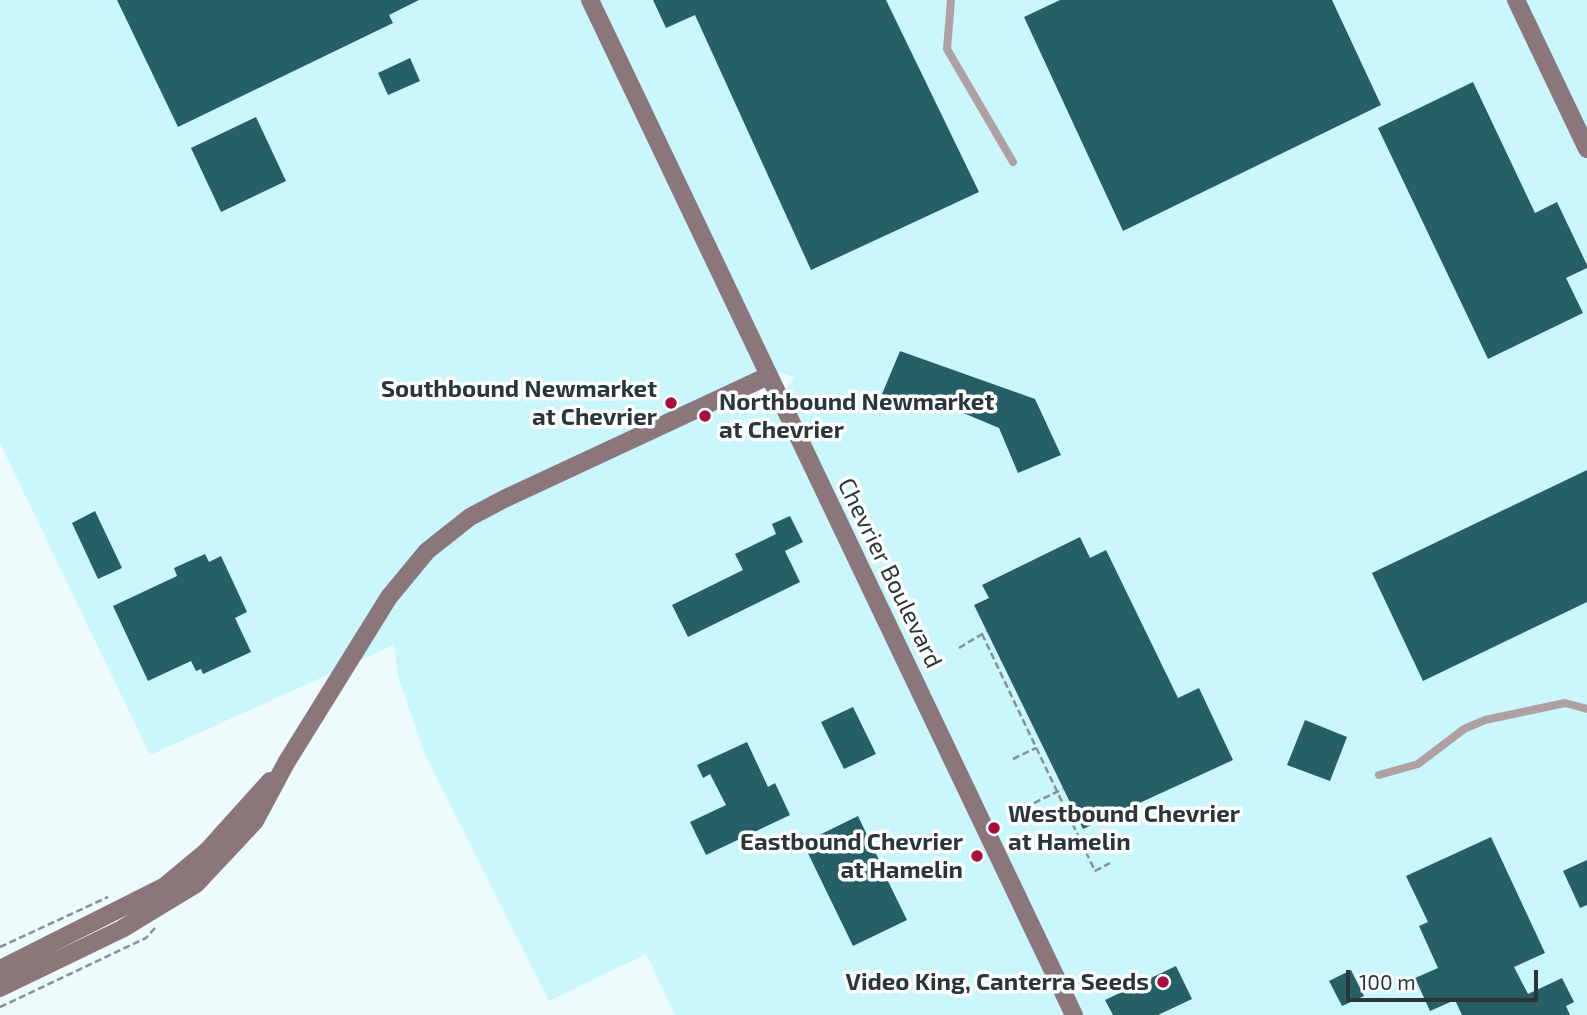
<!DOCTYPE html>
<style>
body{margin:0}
#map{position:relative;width:1587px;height:1015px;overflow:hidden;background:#edfbfd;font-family:"Exo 2",sans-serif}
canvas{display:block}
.scale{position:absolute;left:1346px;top:970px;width:192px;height:32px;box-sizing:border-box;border:4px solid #293739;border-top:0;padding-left:9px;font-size:21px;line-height:24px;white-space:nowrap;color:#293739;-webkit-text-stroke:5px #fff;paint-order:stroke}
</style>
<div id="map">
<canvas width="1587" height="1015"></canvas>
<div class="scale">100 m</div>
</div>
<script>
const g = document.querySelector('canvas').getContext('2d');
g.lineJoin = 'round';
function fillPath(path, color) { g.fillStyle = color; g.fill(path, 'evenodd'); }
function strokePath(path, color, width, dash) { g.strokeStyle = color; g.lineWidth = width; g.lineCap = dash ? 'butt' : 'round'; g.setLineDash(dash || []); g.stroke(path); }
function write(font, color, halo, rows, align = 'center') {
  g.font = font + ' "Exo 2",sans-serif'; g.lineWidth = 7; g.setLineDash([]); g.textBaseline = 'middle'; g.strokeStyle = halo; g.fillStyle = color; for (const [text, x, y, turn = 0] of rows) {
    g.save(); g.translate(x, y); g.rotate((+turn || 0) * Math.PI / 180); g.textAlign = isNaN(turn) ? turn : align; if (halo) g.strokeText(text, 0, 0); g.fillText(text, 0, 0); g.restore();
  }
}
fillPath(new Path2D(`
 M0,0H1587V1015H675L646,954L549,1001L425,755L398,676L394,645L150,755L0,443ZM765,369L795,377L779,399L749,396Z`), '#caf7fd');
fillPath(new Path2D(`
 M117,0H419L389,15L393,23L178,127Z
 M653,0H886L979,192L811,270L695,15L666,28Z
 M1060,0H1332L1381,105L1123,231L1024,17Z
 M410,58L420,81L388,95L378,73Z
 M1473,82L1535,213L1557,202L1587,265V268L1566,278L1583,313L1488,359L1378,128Z
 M256,117L286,181L221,212L191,148Z
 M900,351L1035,399L1061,455L1018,473L999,428L930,399L927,408L882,394Z
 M1587,470V602L1423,681L1372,573Z
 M95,511L122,568L98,579L72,523Z
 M790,516L803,542L785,551L800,582L688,637L672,605L743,570L735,554L776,534L772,524Z
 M1080,537L1090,558L1106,550L1178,698L1199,688L1233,760L1083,829L974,605L989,598L982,585Z
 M205,554L209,562L221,556L247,612L235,618L251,652L203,674L201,669L196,671L191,661L148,681L113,606L177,576L174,568Z
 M853,707L876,754L844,769L821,722Z
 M1305,720L1347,737L1330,781L1287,765Z
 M747,742L768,787L775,783L790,815L706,855L690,822L726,805L710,774L703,778L697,765Z
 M858,816L880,862L885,860L890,870L884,873L907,920L853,946L803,843Z
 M1491,837L1545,953L1514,967L1528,994L1562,978L1574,1002L1566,1006L1570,1015H1462L1455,1000L1430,1011L1415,978L1438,968L1419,926L1428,922L1406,876Z
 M1587,860V905L1580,908L1563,871Z
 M1176,966L1192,999L1158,1015H1113L1105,1000Z
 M1351,970L1364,996L1342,1006L1329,981Z`), '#275f66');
strokePath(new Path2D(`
 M982,634L1095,871L1110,863
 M959,648L987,631
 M1013,759L1036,748
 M1034,803L1063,789
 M0,947L108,897
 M0,1007L146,938L155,928`), '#849294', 2.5, [7, 3.5]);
strokePath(new Path2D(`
 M951,0L947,49L1013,162
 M1379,775L1418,764L1464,729L1485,720L1565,703L1587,709`), '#afa1a2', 8);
strokePath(new Path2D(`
 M590,0L1074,1015
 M1516,0L1587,149
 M0,969L165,886L207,851L270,781
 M0,988L122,929L196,884L255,821L286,763L389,597L427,551L470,517L504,499L768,376`), '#8b7779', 18);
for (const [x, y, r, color] of [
 [671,403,7,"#a70f3f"],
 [705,416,7,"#a70f3f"],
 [994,828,7,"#a70f3f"],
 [977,856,7,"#a70f3f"],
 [1163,982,7,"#a70f3f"]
]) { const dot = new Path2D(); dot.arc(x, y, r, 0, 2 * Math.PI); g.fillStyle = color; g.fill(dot); strokePath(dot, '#fff', 2.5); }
write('bold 24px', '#293739', '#fff', [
 ["Southbound Newmarket",657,389],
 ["at Chevrier",657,417],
 ["Northbound Newmarket",719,402,"left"],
 ["at Chevrier",719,430,"left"],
 ["Westbound Chevrier",1008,814,"left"],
 ["at Hamelin",1008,842,"left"],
 ["Eastbound Chevrier",963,842],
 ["at Hamelin",963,870],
 ["Video King, Canterra Seeds",1149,982]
], 'right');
write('24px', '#293739', '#fff', [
 ["Chevrier Boulevard",890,573,64]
]);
</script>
